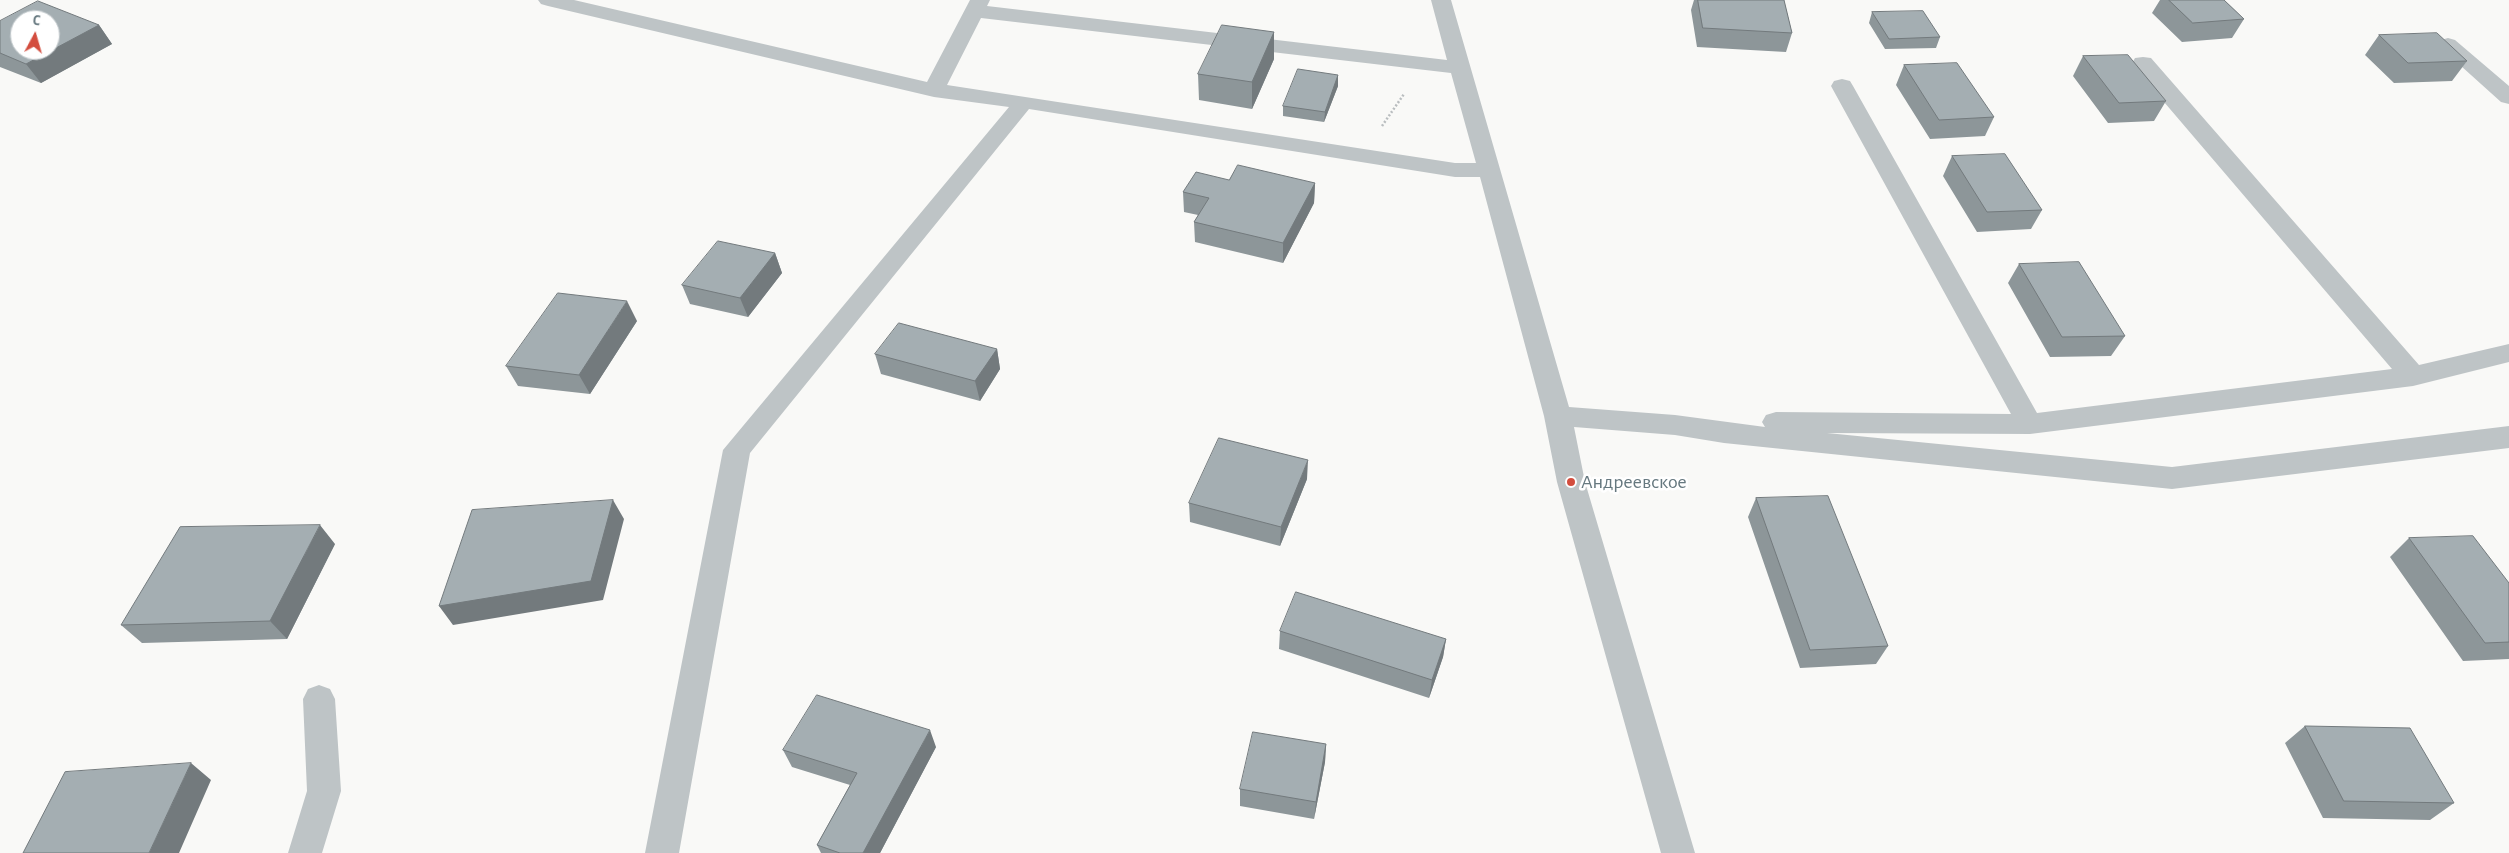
<!DOCTYPE html>
<meta charset="utf-8">
<style>
body{margin:0}
#map{position:relative;width:2509px;height:853px;overflow:hidden;background:#f9f9f7;font-family:"Alegreya Sans",sans-serif}
canvas{display:block}
.north{position:absolute;left:10px;top:10px;width:50px;height:50px;box-sizing:border-box;background:#fff;border:1px solid #c2c9cc;border-radius:50%;rotate:6deg;font-size:14px;font-weight:700;line-height:20px;text-align:center;color:#66787f}
.north::after{content:'';display:block;margin:auto;width:18px;height:22px;background:#d34d3e;clip-path:polygon(50% 0,100% 100%,50% 72%,0 100%)}
</style>
<div id="map">
<canvas width="2509" height="853"></canvas>
<div class="north">С</div>
</div>
<script>
const g = document.querySelector('canvas').getContext('2d');
g.lineJoin = 'round';
function strokePath(path, color, width, dash) { g.strokeStyle = color; g.lineWidth = width; g.lineCap = dash ? 'butt' : 'round'; g.setLineDash(dash || []); g.stroke(path); }
function fillPath(path, color) { g.fillStyle = color; g.fill(path, 'evenodd'); }
function write(font, color, halo, rows, align = 'center') {
  g.font = font + ' "Alegreya Sans",sans-serif'; g.lineWidth = 5; g.setLineDash([]); g.textBaseline = 'middle'; g.strokeStyle = halo; g.fillStyle = color; for (const [text, x, y, turn = 0] of rows) {
    g.save(); g.translate(x, y); g.rotate((+turn || 0) * Math.PI / 180); g.textAlign = isNaN(turn) ? turn : align; if (halo) g.strokeText(text, 0, 0); g.fillText(text, 0, 0); g.restore();
  }
}
strokePath(new Path2D(`
 M1382,126L1404,94`), '#b9bdbf', 2.5, [2, 2]);
fillPath(new Path2D(`
 M538,0H574L927,82L970,0H990L987,6L1447,60L1431,0H1451L1569,407L1675,415L1765,427L1762,422L1766,415L1776,412L2011,414L1831,86L1834,81L1842,79L1850,81L1853,86L2037,413L2392,369L2135,68L2132,63L2135,58L2143,57L2151,58L2419,365L2509,344V362L2413,386L2030,434L1827,433L2172,467L2509,426V448L2172,489L1724,443L1675,435L1574,427L1585,482L1695,853H1661L1557,482L1544,416L1480,177H1455L1029,109L750,453L679,853H645L723,450L1009,107L934,97L548,6L541,4ZM981,18L1451,73L1476,163H1455L947,85Z
 M2448,38L2455,40L2509,86V104L2501,102L2441,48L2438,44L2441,40Z
 M319,685L330,689L335,699L341,791L322,853H288L307,791L303,699L308,689Z`), '#bec4c6');
fillPath(new Path2D(`
 M1694,0H1784L1792,33L1786,52L1697,47L1691,10Z
 M2160,0H2224L2244,19L2232,38L2182,42L2152,13Z
 M1872,12L1940,37L1936,48L1885,49L1869,23Z
 M0,21L99,25L112,44L41,83L0,67Z
 M1274,32V59L1252,109L1199,100L1198,74Z
 M2379,35L2467,61L2452,81L2394,83L2365,55Z
 M2083,56L2166,101L2154,121L2108,123L2073,76Z
 M1904,65L1994,117L1985,136L1930,139L1896,85Z
 M1338,75V86L1324,122L1283,116V106Z
 M1952,156L2042,210L2031,229L1977,232L1943,176Z
 M1229,180L1315,183L1314,203L1283,263L1195,242L1194,222L1198,215L1184,212L1183,192Z
 M775,253L782,273L748,317L690,304L682,285Z
 M2019,264L2125,336L2111,356L2050,357L2008,283Z
 M637,321L590,394L518,386L506,366Z
 M997,349L1000,369L980,401L881,374L875,354Z
 M1307,479L1280,546L1190,522L1189,503Z
 M1756,498L1888,646L1876,664L1800,668L1748,517Z
 M2409,538L2509,583V659L2463,661L2390,557Z
 M335,544L287,639L142,643L121,625Z
 M1280,631L1446,639L1443,657L1429,698L1279,649Z
 M2305,726L2454,803L2430,820L2323,818L2285,743Z
 M1326,744L1325,762L1314,819L1240,806V789Z
 M936,747L880,853H821L817,845L850,785L792,767L783,750Z`), '#8d9699');
fillPath(new Path2D(`
 M99,25L112,44L41,83L26,64Z
 M1274,32V59L1252,109V82Z
 M1338,75V86L1324,122L1325,112Z
 M1315,183L1314,203L1283,263V243Z
 M775,253L782,273L748,317L740,298Z
 M627,301L637,321L590,394L579,375Z
 M997,349L1000,369L980,401L975,381Z
 M1308,460L1307,479L1280,546L1281,527Z
 M613,500L624,519L603,600L453,625L439,606Z
 M320,525L335,544L287,639L270,621Z
 M1446,639L1443,657L1429,698L1432,680Z
 M930,730L936,747L880,853H863Z
 M1326,744L1325,762L1314,819L1316,802Z
 M191,763L211,780L179,853H149Z`), '#737a7d');
const building = new Path2D(`
 M1698,0H1784L1792,33L1703,28Z
 M2169,0H2224L2244,19L2193,23Z
 M38,1L99,25L26,64L0,53V21ZM20,20H50V50H20Z
 M1923,11L1940,37L1889,39L1872,12Z
 M1222,25L1274,32L1252,82L1198,74Z
 M2437,33L2467,61L2408,63L2379,35Z
 M2128,55L2166,101L2119,103L2083,56Z
 M1957,63L1994,117L1939,120L1904,65Z
 M1298,69L1338,75L1325,112L1283,106Z
 M2005,154L2042,210L1987,212L1952,156Z
 M1238,165L1315,183L1283,243L1194,222L1209,198L1183,192L1196,172L1229,180Z
 M718,241L775,253L740,298L682,285Z
 M2079,262L2125,336L2062,337L2019,264Z
 M558,293L627,301L579,375L506,366Z
 M899,323L997,349L975,381L875,354Z
 M1219,438L1308,460L1281,527L1189,503Z
 M1828,496L1888,646L1810,650L1756,498Z
 M613,500L591,581L439,606L472,510Z
 M320,525L270,621L121,625L180,527Z
 M2473,536L2509,583V642L2485,643L2409,538Z
 M1296,592L1446,639L1432,680L1280,631Z
 M817,695L930,730L863,853H840L817,845L857,773L783,750Z
 M2305,726L2410,728L2454,803L2344,801Z
 M1253,732L1326,744L1316,802L1240,789Z
 M191,763L149,853H23L65,772Z`);
fillPath(building, '#a4aeb2');
strokePath(building, '#737a7d', 1);
for (const [x, y, r, color] of [
 [1571,482,5,"#d34d3e"]
]) { const dot = new Path2D(); dot.arc(x, y, r, 0, 2 * Math.PI); g.fillStyle = color; g.fill(dot); strokePath(dot, '#fff', 2); }
write('20px', '#66787f', '#fff', [
 ["Андреевское",1581,482]
], 'left');
</script>
